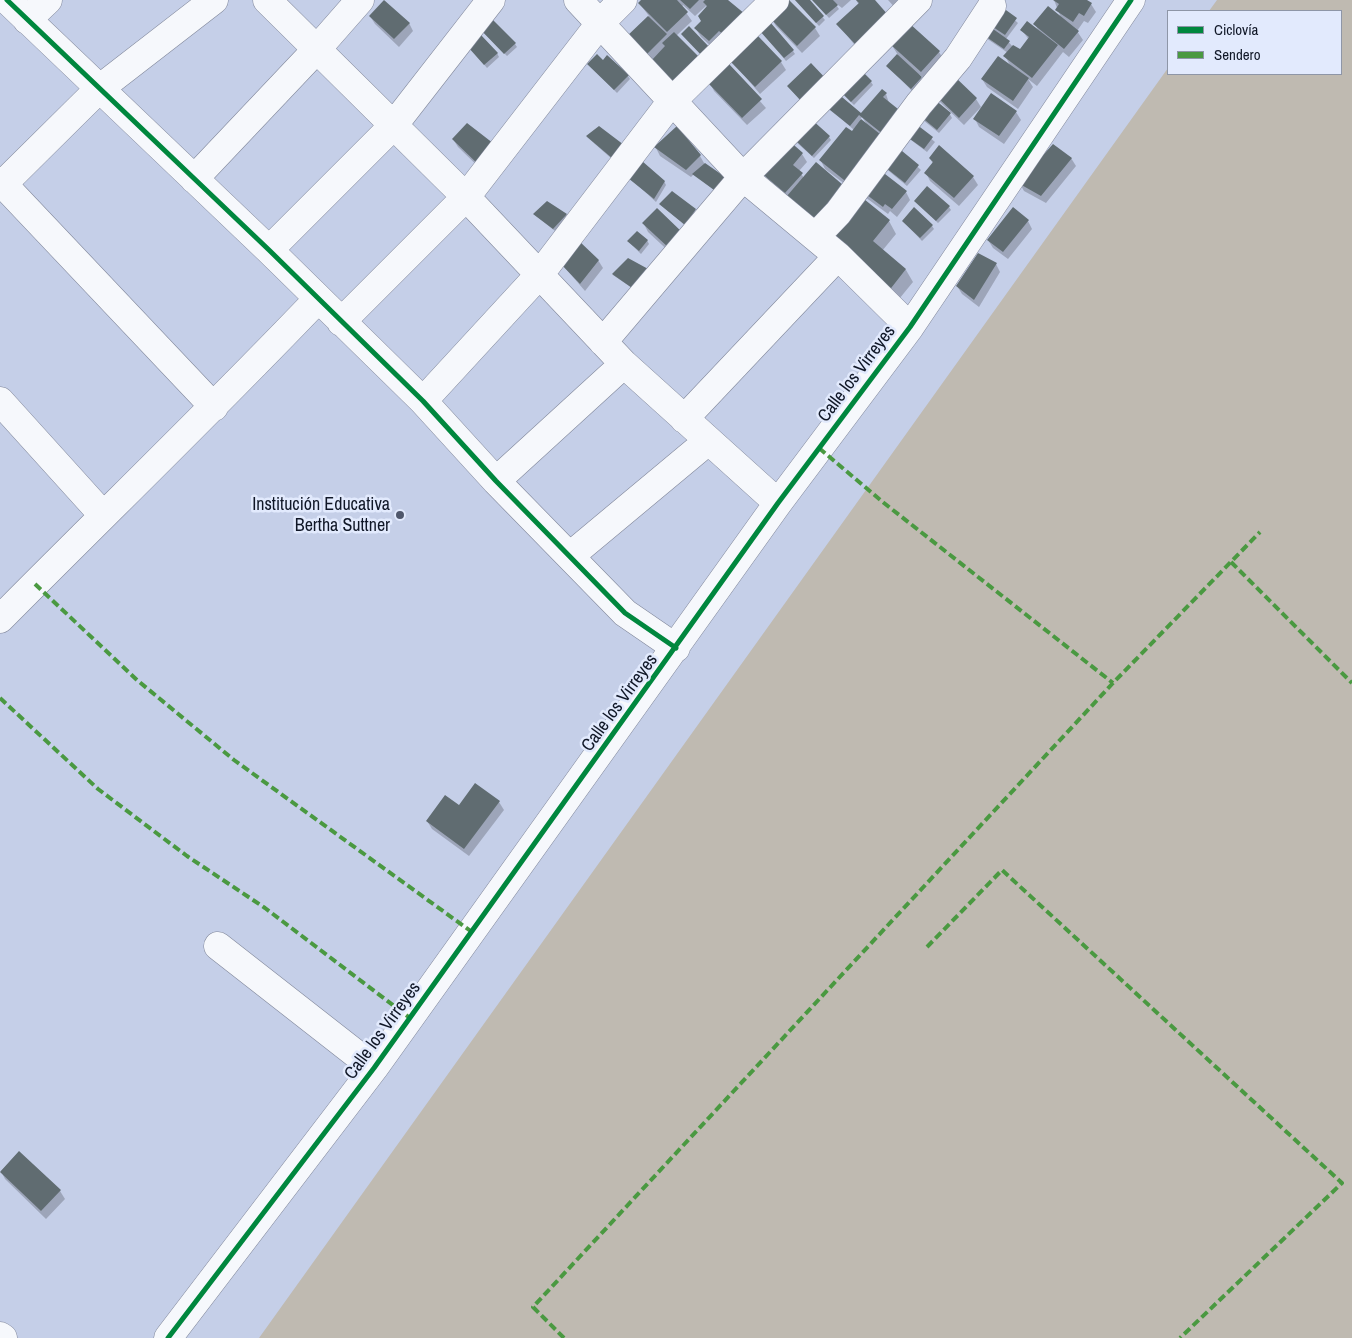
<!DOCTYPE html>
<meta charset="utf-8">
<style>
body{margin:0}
#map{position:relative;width:1352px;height:1338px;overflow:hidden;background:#c5cfe8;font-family:"Archivo Narrow",sans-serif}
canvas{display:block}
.legend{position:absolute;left:1167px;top:10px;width:175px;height:65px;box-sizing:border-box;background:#e2eafd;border:1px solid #8e96a7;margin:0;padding:6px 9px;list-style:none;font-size:15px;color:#101727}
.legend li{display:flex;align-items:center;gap:10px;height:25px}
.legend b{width:25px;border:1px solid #8e96a7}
</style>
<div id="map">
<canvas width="1352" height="1338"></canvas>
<ul class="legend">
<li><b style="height:6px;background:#00873e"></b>Ciclovía</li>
<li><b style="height:6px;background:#4a9941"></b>Sendero</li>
</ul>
</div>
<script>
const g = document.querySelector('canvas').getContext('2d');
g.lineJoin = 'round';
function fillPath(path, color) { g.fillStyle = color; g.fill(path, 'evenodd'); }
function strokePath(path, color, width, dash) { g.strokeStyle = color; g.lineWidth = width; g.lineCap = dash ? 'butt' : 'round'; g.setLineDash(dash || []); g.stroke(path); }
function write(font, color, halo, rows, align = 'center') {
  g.font = font + ' "Archivo Narrow",sans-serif'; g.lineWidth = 5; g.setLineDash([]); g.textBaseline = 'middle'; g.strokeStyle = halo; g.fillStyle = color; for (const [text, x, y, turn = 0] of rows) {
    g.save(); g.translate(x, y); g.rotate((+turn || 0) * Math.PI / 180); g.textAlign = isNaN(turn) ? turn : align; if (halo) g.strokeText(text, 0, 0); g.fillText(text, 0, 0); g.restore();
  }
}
fillPath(new Path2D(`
 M1217,0H1352V1338H259L1168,68V74H1341V11H1209Z`), '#bfbab1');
fillPath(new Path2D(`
 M642,0H726L744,15L714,49L701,37L696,29L702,21L707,7L706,6L695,16L683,5L682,7L692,21L676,36L681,92L627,38L649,16L639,3Z
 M795,0H808L825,20L819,26Z
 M813,0H851L842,8L834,2L839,9L829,18Z
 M856,0H873L861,53L838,24L859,5Z
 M888,0H909L898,11Z
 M1054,0H1085L1091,4L1096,12L1088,23L1084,21L1077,31L1083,40L1069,57L1063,52L1037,86L1028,79L1033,87L1018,109L987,87L982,79L1011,67L1005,56L1008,53L983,36L1000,7L1018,23L1006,39L1013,47L1020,51L1029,40L1022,30L1039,32L1035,24L1061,18Z
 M370,16L409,23L413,31L399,47L375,24Z
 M771,18L815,28L820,36L802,53L776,26Z
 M483,32L515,44L517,47L507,56Z
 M763,34L793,51L795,54L786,61Z
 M758,38L781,62L786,70L760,94L733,62Z
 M891,44L939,52L944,60L926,80L919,74L923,81L913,92L888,66L898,55Z
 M469,47L497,53L499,57L487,68Z
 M603,61L628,76L630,79L617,93L589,65Z
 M811,65L810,112L788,86Z
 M729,66L766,108L747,125L714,91L710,83Z
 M953,77L976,99L981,107L964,125L940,102L935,94Z
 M871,82L873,85L854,105L842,93Z
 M886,94L889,103L902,114L854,191L825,169L821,161L854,130L827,106L861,115ZM862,117L868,126L860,120Z
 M948,111L952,118L939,133L923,120Z
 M1016,112L1021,120L1004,144L979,127L975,119Z
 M913,123L935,142L927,152L907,137Z
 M467,124L488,176L458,147L453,139Z
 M599,128L621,167L587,137Z
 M677,128L700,156L724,198L694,174L691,177L660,156L656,148Z
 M829,137L831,140L814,158L795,141Z
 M787,141L802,154L807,162L799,171L804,178L842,186L813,233L761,171Z
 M896,147L921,170L907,186L884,167Z
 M930,158L973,177L978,185L959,206L930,181L926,173L933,164Z
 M1071,158L1076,166L1046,203L1024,191L1020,184Z
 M630,178L664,181L666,185L656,202Z
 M860,189L906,192L910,200L897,217L890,211L888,214L865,197Z
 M859,196L889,221L896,234L882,251L906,270L913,282L895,304L831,251Z
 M915,201L949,207L951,210L938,223Z
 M660,204L695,210L697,214L687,227Z
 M657,210L675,257L648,232L644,224Z
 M535,215H566L568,219L555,231Z
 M903,221L932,226L934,229L922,241Z
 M1028,221L1032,229L1008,259L993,248L988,240Z
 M647,240L649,244L641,254L628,241Z
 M598,260L603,268L585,291L561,263Z
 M629,260L638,292L613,275Z
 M996,264L1000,272L979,307L962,294L957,286Z
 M499,802L504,810L469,856L432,829L427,821L459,807Z
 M19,1152L60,1191L65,1199L46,1219L5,1179L1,1171Z`), '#0003');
fillPath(new Path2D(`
 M384,0L410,23L394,39L369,16Z
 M641,0H677L688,12L667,32L638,3Z
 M680,0H699L690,9Z
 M705,0H728L745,14L725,36L719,31L709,41L694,28L701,21L698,16L707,6L703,2Z
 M789,0L816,27L797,46L770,18Z
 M795,0H810L824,16L816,23Z
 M812,0H833L838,5L826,15Z
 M856,0H875L889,16L856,45L836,24L859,3Z
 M1053,0H1087L1092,3L1084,16L1079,13L1073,22L1055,10L1059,4Z
 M999,5L1017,18L1005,35L987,23Z
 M1048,6L1079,31L1064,49L1033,24Z
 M648,16L667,34L644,57L625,38Z
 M490,17L516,43L504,54L479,28Z
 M1027,21L1058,45L1032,78L1003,56L1013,45L1020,49L1029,37L1020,30Z
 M770,22L794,50L784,58L759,30Z
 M909,23L940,51L921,72L890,44Z
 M986,24L1010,41L1004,49L979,32Z
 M689,26L712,50L704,58L681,34Z
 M674,32L701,59L676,85L651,61L665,46L662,43Z
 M481,35L498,53L484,65L468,47Z
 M758,36L782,61L755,87L731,62Z
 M597,54L603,60L607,55L629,75L614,90L587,64Z
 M897,54L922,77L911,89L886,66Z
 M998,56L1029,78L1013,101L981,79Z
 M811,63L829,82L805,105L787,86Z
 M729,64L762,99L742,118L708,83Z
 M859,68L872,81L851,102L838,89Z
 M953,75L977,98L959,118L934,94Z
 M882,89L887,93L883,97L903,113L884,135L859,115L850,126L825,106L836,92L861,113Z
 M991,93L1017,111L999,136L973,119Z
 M934,99L951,113L937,130L920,116Z
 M810,118L830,136L812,156L792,137Z
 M861,119L885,138L849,184L819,160L846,127L852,131Z
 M912,121L933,137L924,149L903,134Z
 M467,123L498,147L483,169L452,139Z
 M599,126L628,148L619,164L586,136Z
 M677,126L701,155L686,170L654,147Z
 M787,139L803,153L793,165L803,173L785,193L759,171Z
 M1053,144L1072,158L1041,196L1018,183Z
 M939,145L974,176L954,198L924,173L933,162L929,158Z
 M896,146L919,165L905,183L881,164Z
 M642,161L665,181L654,199L628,178Z
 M816,162L843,185L808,226L781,203Z
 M705,163L731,181L721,195L692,174Z
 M876,167L907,191L892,209L885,204L883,207L859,189Z
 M927,186L950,206L936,221L914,201Z
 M672,191L696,209L685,225L659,204Z
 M859,195L890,220L873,241L906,269L888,292L823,238Z
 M547,201L567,214L553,229L533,214Z
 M914,207L933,225L920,238L902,221Z
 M1013,207L1029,220L1003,252L987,240Z
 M657,208L684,234L670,249L642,223Z
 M637,231L648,240L639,251L627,241Z
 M578,240L599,260L580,284L559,262Z
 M978,253L997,263L974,300L956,286Z
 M628,258L650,270L635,290L612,274Z
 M475,783L500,801L464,849L426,821L445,795L459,805Z
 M19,1151L61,1190L41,1211L0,1172Z`), '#606c71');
const minor = new Path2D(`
 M7,0L269,250L423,401L496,481L625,613L676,648
 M267,0L466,197L624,364L778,503
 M578,0L743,177L838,256L910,327
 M27,20L48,0
 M194,179L317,49L360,0
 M3,184L214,407
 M0,187L99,89L214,0
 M815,237L838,213L919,104L958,58L992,6
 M269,250L393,126L491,0
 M341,322L466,197L601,22L623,0
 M603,342L743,177L918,0
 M0,401L103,515
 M423,401L540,274L671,102L775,0
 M684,419L838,256
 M496,481L624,364
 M570,556L708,441
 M0,619C106,512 214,408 318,299
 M218,946L374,1068
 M0,1336L3,1338
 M168,1338L374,1068L778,503L910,327L1131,0`);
strokePath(minor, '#80879a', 29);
strokePath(minor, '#f6f8fc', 28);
strokePath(new Path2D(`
 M819,448L884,503L1113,683
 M1231,562L1352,683
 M35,584L137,680L234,760L472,932
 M0,698L98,789L187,856L265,908L410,1018
 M927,947L1002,870L1342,1183L1180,1338
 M564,1338L533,1307L1113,683L1260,532`), '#4a9941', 4, [8, 4]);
strokePath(new Path2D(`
 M7,0L269,250L423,401L496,481L625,613L676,648
 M168,1338L374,1068L778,503L910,327L1131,0`), '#00873e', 5);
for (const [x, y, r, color] of [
 [400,515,5,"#4f576b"]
]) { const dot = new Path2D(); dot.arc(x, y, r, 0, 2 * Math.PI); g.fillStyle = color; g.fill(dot); strokePath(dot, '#e2eafd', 2); }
write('18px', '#101727', '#e2eafd', [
 ["Calle los Virreyes",857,374,-53],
 ["Calle los Virreyes",620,703,-54],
 ["Calle los Virreyes",383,1031,-54]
]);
write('18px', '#101727', '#e2eafd', [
 ["Institución Educativa",390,505],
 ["Bertha Suttner",390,526]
], 'right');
</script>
